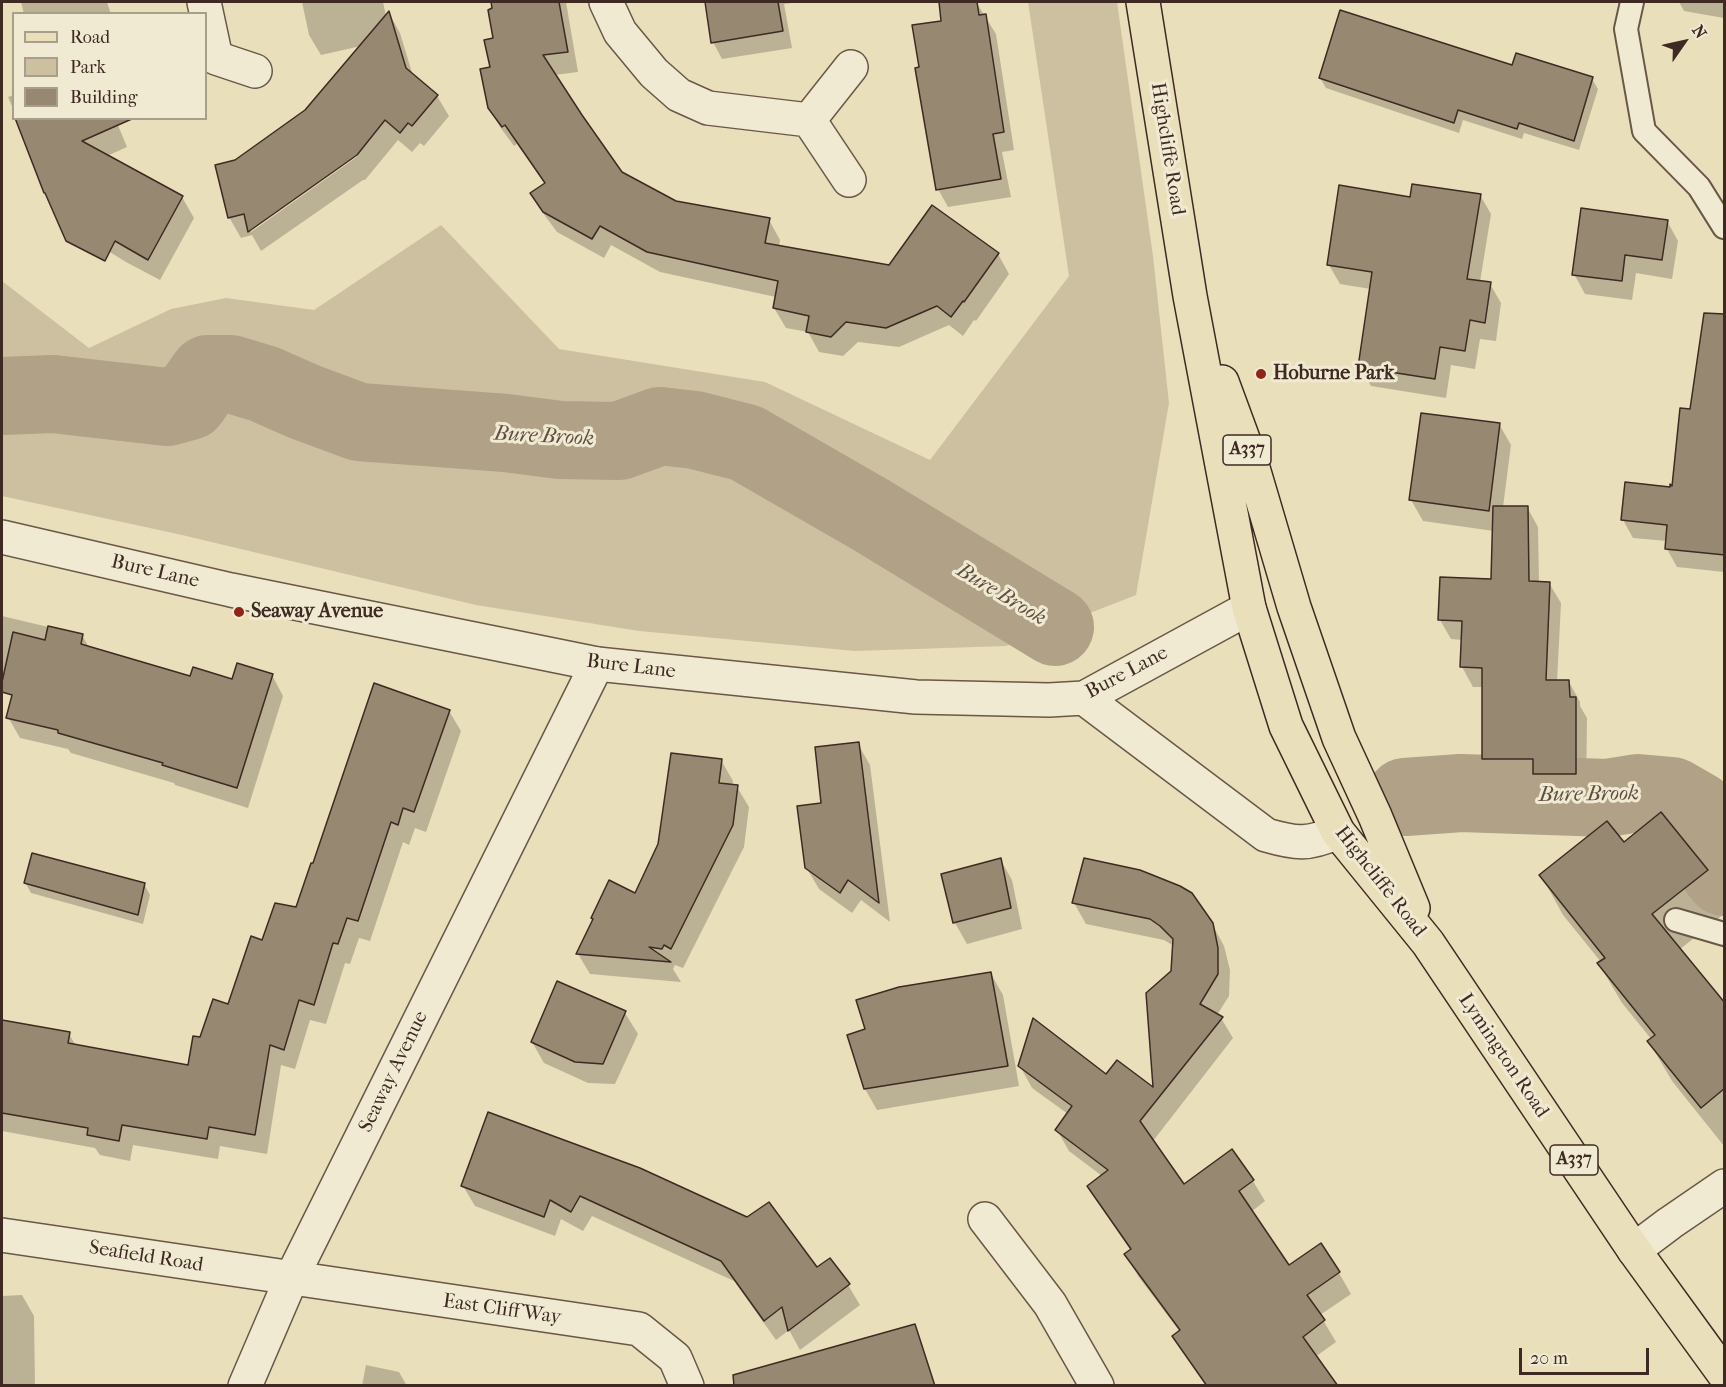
<!DOCTYPE html>
<style>
body{margin:0}
#map{position:relative;width:1726px;height:1387px;overflow:hidden;background:#eadfbb;font-family:"IM FELL French Canon",serif}
canvas{display:block}
.frame{position:absolute;inset:0;border:3px solid #3e2a22;pointer-events:none}
.legend{position:absolute;left:12px;top:12px;width:195px;height:108px;box-sizing:border-box;background:#f1ead3;border:2px solid #a99d8c;margin:0;padding:8px 10px;list-style:none;font-size:18px;color:#3e2a22}
.legend li{display:flex;align-items:center;gap:12px;height:30px}
.legend b{width:30px;border:2px solid #a99d8c}
.north{position:absolute;left:1654px;top:12px;width:60px;height:60px;-webkit-text-stroke:4px #f1ead3;paint-order:stroke;rotate:56deg;font-size:16px;font-weight:700;line-height:24px;text-align:center;color:#3e2a22}
.north::after{content:'';display:block;margin:auto;width:21px;height:27px;background:#3e2a22;clip-path:polygon(50% 0,100% 100%,50% 72%,0 100%)}
.scale{position:absolute;left:1519px;top:1348px;width:130px;height:27px;box-sizing:border-box;border:3px solid #3e2a22;border-top:0;padding-left:8px;font-size:18px;line-height:21px;white-space:nowrap;color:#3e2a22;-webkit-text-stroke:4px #f1ead3;paint-order:stroke}
</style>
<div id="map">
<canvas width="1726" height="1387"></canvas>
<div class="frame"></div>
<ul class="legend">
<li><b style="height:8px;background:#eadfbb"></b>Road</li>
<li><b style="height:16px;background:#cdc0a1"></b>Park</li>
<li><b style="height:16px;background:#978872"></b>Building</li>
</ul>
<div class="north">N</div>
<div class="scale">20 m</div>
</div>
<script>
const g = document.querySelector('canvas').getContext('2d');
g.lineJoin = 'round';
function fillPath(path, color) { g.fillStyle = color; g.fill(path, 'evenodd'); }
function strokePath(path, color, width, dash) { g.strokeStyle = color; g.lineWidth = width; g.lineCap = dash ? 'butt' : 'round'; g.setLineDash(dash || []); g.stroke(path); }
function write(font, color, halo, rows, align = 'center') {
  g.font = font + ' "IM FELL French Canon",serif'; g.lineWidth = 6; g.setLineDash([]); g.textBaseline = 'middle'; g.strokeStyle = halo; g.fillStyle = color; for (const [text, x, y, turn = 0] of rows) {
    g.save(); g.translate(x, y); g.rotate((+turn || 0) * Math.PI / 180); g.textAlign = isNaN(turn) ? turn : align; if (halo) g.strokeText(text, 0, 0); g.fillText(text, 0, 0); g.restore();
  }
}
fillPath(new Path2D(`
 M1028,2H1117L1153,256L1169,403L1136,595L1006,646L855,651L639,631L476,605L182,535L2,496V281L89,348L171,309L226,298L314,310L441,225L559,349L765,382L930,460L1069,276Z`), '#cdc0a1');
fillPath(new Path2D(`
 M21,2H107L111,14H24Z
 M302,2H383L386,16L389,13L400,33L413,76L437,96L449,116L424,146L420,143L412,152L398,140L365,180H363L261,251L252,235L241,238L229,217L235,162L306,111L361,46L321,55L309,35ZM356,154L358,156L251,232V228Z
 M493,2H566L578,72L554,75L621,173L675,202L769,220L780,240L779,247L890,267L998,254L1009,274L976,321L974,320L963,336L949,325L899,347L858,342L843,356L819,352L808,332L786,328L774,308L776,297L660,272L611,245L604,258L557,232L543,213L532,194L545,184L517,144L514,146L500,127L488,106L495,39V9Z
 M706,2H799L784,4L792,48L722,59L713,42Z
 M963,2H976L996,34L1014,150L1002,152L1011,197L948,207L938,189L921,68L943,23L941,4Z
 M1679,2H1724V18L1684,11Z
 M1513,67L1592,79L1598,89L1579,150L1524,133L1522,139L1463,120L1459,133L1326,88L1320,78Z
 M14,95V111L8,97Z
 M16,118H115L127,147L107,156L182,197L194,218L160,280L126,262L95,243Z
 M1480,195L1491,214L1480,282L1490,284L1501,303L1496,341L1480,339L1475,369L1451,365L1446,398L1371,386L1360,367L1371,289L1340,284L1329,265L1411,199Z
 M1667,221L1678,241L1672,279L1636,273L1632,300L1585,294L1574,274Z
 M1724,352V572L1677,567L1667,549V541L1633,538L1623,520L1673,489L1691,410Z
 M1499,424L1511,445L1503,507H1527L1538,527L1539,583H1549L1561,603L1557,682H1569L1580,702V706L1587,718L1586,794L1546,793L1538,779L1495,778L1484,759L1483,687H1473L1462,667L1463,640L1451,639L1440,620L1492,581L1494,531L1423,521L1411,500Z
 M2,616L82,635L90,649L191,678L233,681L272,675L283,696L248,808L175,785L174,783L71,753L68,749L20,738L8,717L15,687L2,694Z
 M449,711L461,731L426,832L415,828L409,845L403,842L370,941L359,938L350,964L345,963L326,1024L310,1020L295,1069L281,1065L267,1154L220,1146L218,1159L133,1145L130,1161L100,1155L95,1148L2,1131V1022L69,1034L76,1046L189,1066L201,1038L229,1006L263,942L297,908Z
 M858,744L870,765L890,922L861,900L852,913L819,889L806,867Z
 M721,760L733,781L732,786L737,787L749,807L744,847L683,968L675,965L673,969L681,982L590,974L578,954L636,895Z
 M1623,844L1706,870L1724,902V914L1679,950L1724,1006V1146L1672,1081L1649,1042L1652,1040L1622,1003L1599,964L1601,962L1563,915L1541,875Z
 M1000,859L1012,880L1022,929L967,944L955,923L942,875Z
 M25,882L144,884L150,895L143,924L31,893Z
 M1074,903L1212,924L1224,946L1230,970L1229,996L1217,1015L1221,1018L1233,1038L1153,1141L1184,1186L1253,1181L1265,1201L1251,1212L1289,1267L1339,1273L1351,1294L1320,1315L1336,1342L1315,1357L1336,1386H1206L1174,1336L1180,1332L1138,1276L1126,1255L1131,1251L1101,1207L1089,1186L1102,1176L1069,1151L1057,1130L1068,1114L1032,1088L1020,1066L1107,1076L1155,1090L1172,972L1174,946L1164,940L1086,924Z
 M991,974L1003,995L1019,1086L877,1110L865,1089L867,1030Z
 M558,983L625,1013L638,1034L615,1084L588,1083L544,1063L532,1042Z
 M489,1114L848,1285L860,1305L800,1350L789,1330L776,1340L734,1281L592,1216L583,1231L561,1219L555,1236L475,1206L463,1186Z
 M22,1295L34,1316L35,1386H2V1296Z
 M366,1365L399,1372L407,1386H362Z`), '#0003');
strokePath(new Path2D(`
 M2,396L53,394L167,407L189,401L208,374H231L264,384L305,402L359,422L506,433L560,440L619,441L660,426L695,430L746,443L871,515L1055,627
 M1405,797L1461,793L1607,798L1638,793L1672,796L1698,811C1703,833 1708,860 1724,877`), '#b0a187', 78);
const building = new Path2D(`
 M491,2H559L568,52L543,55L582,115L622,172L676,201L770,218L765,243L889,265L932,205L999,253L964,302L963,301L951,317L937,306L886,328L846,322L831,337L806,332L809,316L773,308L778,281L647,252L600,226L592,239L543,212L530,193L545,183L505,125L502,127L488,108L480,69L490,67L484,40L493,38L488,10L492,8Z
 M705,2H778L783,31L711,43Z
 M939,2H977L979,15L986,14L1004,132L993,134L1001,179L936,190L915,68L919,67L912,25L941,21Z
 M1340,10L1512,65L1516,53L1593,77L1574,141L1519,123L1517,129L1458,110L1454,123L1319,78Z
 M389,11L406,68L438,95L412,126L408,123L400,133L385,120L357,155L248,232L244,214L228,218L215,165L235,160L305,110Z
 M15,118H134L82,141L183,196L148,260L115,241L105,261L66,241L45,193H44Z
 M1412,184L1481,194L1467,279L1491,282L1485,323L1470,320L1465,351L1440,347L1435,379L1358,367L1372,272L1327,265L1339,185L1410,197Z
 M1581,208L1668,220L1662,260L1625,255L1622,281L1572,275Z
 M1704,313L1725,314V555L1665,549L1667,525L1621,520L1625,482L1670,487V484L1672,486L1680,408L1690,409Z
 M1421,413L1500,423L1489,511L1409,500Z
 M1493,506H1528L1529,581L1550,582L1546,680H1569L1570,697H1576V774H1533V759H1482V668L1460,667L1462,621L1438,620L1440,577L1491,579Z
 M48,626L83,634L81,644L190,676L193,667L232,679L237,663L273,674L237,788L162,765L163,763L58,733V730L6,718L12,695L2,692V682L13,632L45,640Z
 M374,683L450,710L414,812L403,808L398,825L391,822L358,921L347,918L338,944L333,943L314,1005L299,1000L284,1050L270,1045L255,1135L209,1127L207,1139L122,1125L119,1141L87,1135L88,1128L2,1113V1020L70,1032L68,1043L188,1065L193,1036L200,1037L213,999L228,1004L251,936L262,940L275,903L296,907L311,863H313Z
 M859,742L879,903L848,880L840,893L805,868L797,806L821,803L815,747Z
 M671,753L722,759L719,783L738,785L733,825L671,949L664,945L662,949L649,947L671,962L576,954L593,919L591,918L609,880L635,893L658,844Z
 M1661,812L1708,870L1652,914L1725,1003V1088L1701,1108L1647,1041L1655,1035L1597,963L1605,958L1539,875L1607,821L1624,842Z
 M32,853L145,883L138,915L24,883Z
 M1001,858L1011,908L953,923L941,874Z
 M1084,858L1140,870L1180,886L1192,893L1213,923L1218,948V974L1200,1004L1223,1017L1140,1121L1184,1184L1232,1149L1254,1180L1239,1191L1289,1265L1321,1243L1340,1272L1307,1295L1325,1320L1303,1337L1338,1386H1207L1172,1336L1180,1330L1124,1254L1131,1249L1087,1186L1108,1170L1055,1130L1072,1106L1018,1066L1033,1018L1106,1074L1117,1060L1153,1087L1146,993L1171,971L1173,939L1160,926L1150,919L1072,903Z
 M991,972L1008,1066L864,1089L847,1035L865,1029L856,1000L899,987Z
 M557,981L626,1011L603,1064L575,1062L531,1042Z
 M488,1112L640,1168L747,1217L769,1202L817,1267L830,1258L850,1284L788,1331L782,1307L764,1321L721,1261L580,1196L571,1212L550,1200L544,1217L461,1186Z
 M915,1324L935,1386H734L733,1375Z`);
fillPath(building, '#978872');
strokePath(building, '#3e2a22', 1.5);
const service = new Path2D(`
 M1632,2L1626,29L1644,131L1699,187L1724,227
 M1676,920L1724,934`);
const minor = new Path2D(`
 M204,2L216,58L255,71
 M606,2L620,32L654,73L679,95L708,108L809,120L849,180
 M809,120L851,67
 M985,1219L1050,1304L1097,1386
 M2,1235L639,1329L675,1358L687,1386
 M1634,1250L1670,1223L1724,1186
 M245,1386L291,1279L597,664`);
const tertiary = new Path2D(`
 M2,537L231,590L597,664L916,697L1049,700L1084,698L1249,608
 M1084,698L1266,835C1297,844 1308,845 1338,832`);
const primary = new Path2D(`
 M1143,2L1190,296L1249,608L1286,726L1338,832L1428,943L1634,1250L1724,1374
 M1222,382L1250,458L1294,607L1339,738L1375,816L1413,908`);
strokePath(service, '#695748', 26);
strokePath(minor, '#695748', 36);
strokePath(tertiary, '#695748', 36);
strokePath(primary, '#3e2a22', 36);
strokePath(service, '#f1ead3', 22);
strokePath(minor, '#f1ead3', 33);
strokePath(tertiary, '#f1ead3', 33);
strokePath(primary, '#eadfbb', 33);
for (const [x, y, r, color] of [
 [1261,374,6,"#8f2418"],
 [239,612,6,"#8f2418"]
]) { const dot = new Path2D(); dot.arc(x, y, r, 0, 2 * Math.PI); g.fillStyle = color; g.fill(dot); strokePath(dot, '#f1ead3', 2); }
for (const [x, y, w] of [
 [1247,450,48],
 [1574,1160,48]
]) { const box = new Path2D(); box.roundRect(x - w / 2, y - 15, w, 30, 4.5); g.fillStyle = '#f1ead3'; g.fill(box); strokePath(box, '#3e2a22', 1.5); }
write('bold 18px', '#3e2a22', null, [
 ["A337",1247,450],
 ["A337",1574,1160]
]);
write('20px', '#3e2a22', '#f1ead3', [
 ["Highcliffe Road",1167,149,81],
 ["Bure Lane",155,572,13],
 ["Bure Lane",631,667,7],
 ["Bure Lane",1127,673,-28],
 ["Highcliffe Road",1380,882,52],
 ["Lymington Road",1503,1056,56],
 ["Seaway Avenue",394,1072,-64],
 ["Seafield Road",146,1257,9],
 ["East Cliff Way",502,1310,8]
]);
write('bold 20px', '#3e2a22', '#f1ead3', [
 ["Hoburne Park",1273,374],
 ["Seaway Avenue",251,612]
], 'left');
write('italic 21px', '#604e40', '#f1ead3', [
 ["Bure Brook",544,437,3],
 ["Bure Brook",1001,595,31],
 ["Bure Brook",1589,795,-1]
]);
</script>
